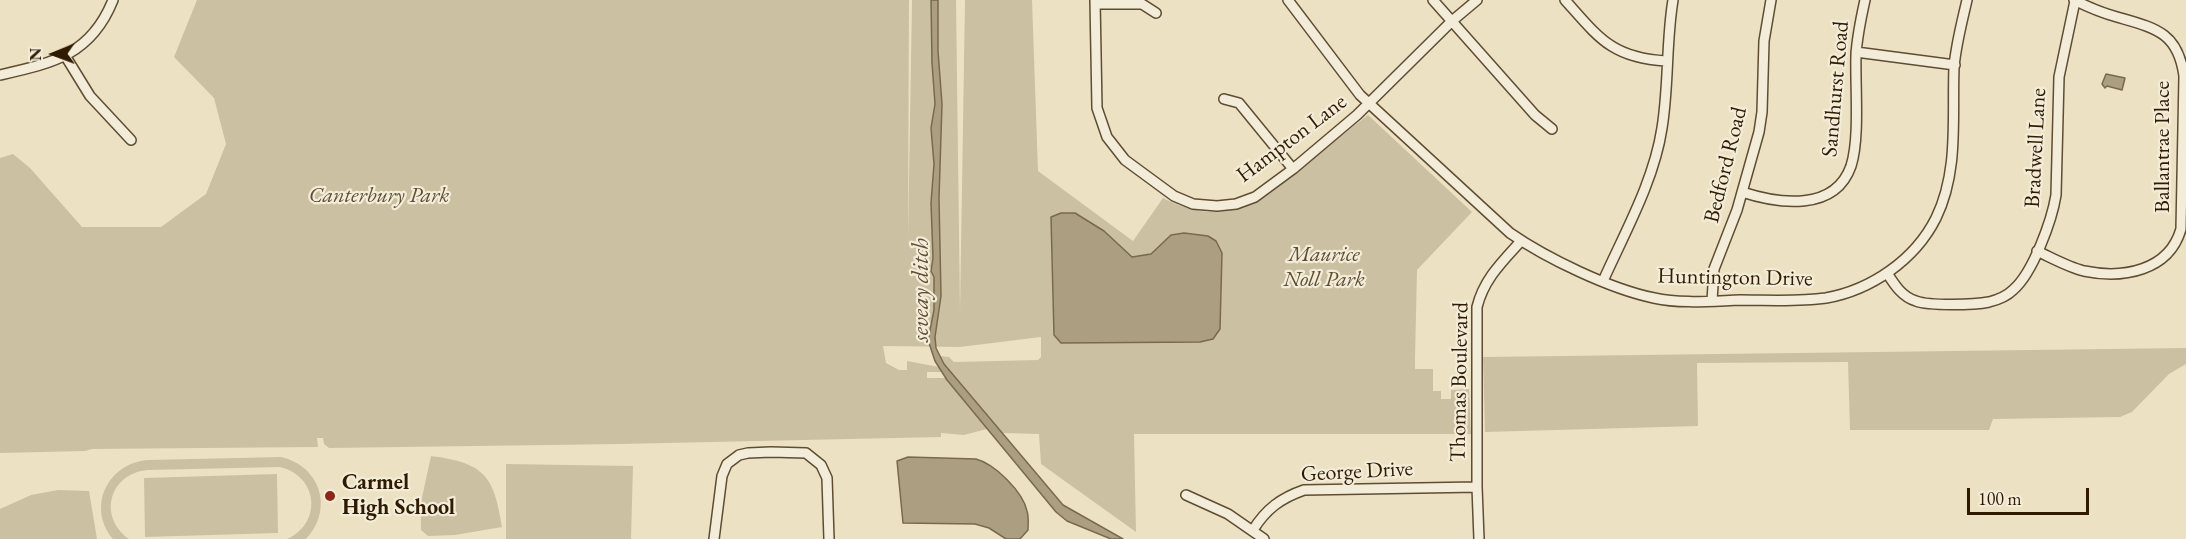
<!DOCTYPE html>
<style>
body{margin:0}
#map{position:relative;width:2186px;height:539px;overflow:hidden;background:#ece2c3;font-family:"EB Garamond",serif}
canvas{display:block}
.north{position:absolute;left:24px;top:24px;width:60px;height:60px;-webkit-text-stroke:4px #f3ecd8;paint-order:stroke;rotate:269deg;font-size:16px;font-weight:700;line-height:24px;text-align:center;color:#2e1b02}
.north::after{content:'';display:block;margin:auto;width:21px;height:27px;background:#2e1b02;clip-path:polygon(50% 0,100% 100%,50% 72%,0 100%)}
.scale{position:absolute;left:1967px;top:488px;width:122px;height:27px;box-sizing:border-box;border:3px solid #2e1b02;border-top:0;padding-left:8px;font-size:18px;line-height:21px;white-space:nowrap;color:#2e1b02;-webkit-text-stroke:4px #f3ecd8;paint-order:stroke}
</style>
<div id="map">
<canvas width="2186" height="539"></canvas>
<div class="north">N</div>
<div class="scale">100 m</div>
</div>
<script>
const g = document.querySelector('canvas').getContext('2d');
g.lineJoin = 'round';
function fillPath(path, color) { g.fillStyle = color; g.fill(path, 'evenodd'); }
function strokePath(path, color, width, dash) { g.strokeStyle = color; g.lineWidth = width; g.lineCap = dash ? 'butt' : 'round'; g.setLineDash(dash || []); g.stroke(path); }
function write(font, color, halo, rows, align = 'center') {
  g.font = font + ' "EB Garamond",serif'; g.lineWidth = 4.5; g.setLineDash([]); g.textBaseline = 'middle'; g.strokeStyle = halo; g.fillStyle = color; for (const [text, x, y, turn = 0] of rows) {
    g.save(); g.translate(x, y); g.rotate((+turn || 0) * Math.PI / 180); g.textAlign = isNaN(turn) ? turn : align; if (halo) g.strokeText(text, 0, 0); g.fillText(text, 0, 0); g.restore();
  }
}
fillPath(new Path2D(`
 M197,0H909L908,240L912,0H956L960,311L965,0H1032L1038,171L1133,241L1163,198C1225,229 1256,204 1303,166C1325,149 1346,132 1368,115L1472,212L1417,270L1415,359V369H1433V391H1441V399H1451V390L1469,389L1471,434H1134L1136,532L1041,464L1039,434L1002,433L944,364L940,356L949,357L954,362L1038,360L1041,357V337L960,347L883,346L886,363L899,370H907V361L939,367L942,372H927V378H945L987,429L964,435L941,433V437L621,444L329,448L324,444L323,438H317L318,447L92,449L85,451L0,453V158L13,154L30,168L82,227H161L206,194L226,144L214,98L174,57Z
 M2186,348V364L2169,374L2132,412L2120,417L1993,419L1989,430H1850L1848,362L1697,363L1698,426L1485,432L1483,357Z
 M431,456C483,463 494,474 502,527L455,535L428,536L421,530V502Z
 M281,457C321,466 334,510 306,539H287C323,523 318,476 280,467L148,470C110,473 97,516 129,539H113C86,507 108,462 149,460Z
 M506,464L633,466L631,539H506Z
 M277,474L278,533L145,537L144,478Z
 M58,490L89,491L97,539H0V509L31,495Z`), '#ccc0a2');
const water = new Path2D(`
 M931,0H938V51L942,104L939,198L941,296L935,337L936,348L944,364L1063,505L1123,539H1111L1067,521L1056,512L947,380L935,361L928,340L934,310V277L931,271L933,258L931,203L934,164L931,128L935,104L932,63Z
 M2106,74L2125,78L2122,90L2107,86L2105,88L2102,84Z
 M1061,213H1075L1104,231L1132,257L1151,254L1171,235L1184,233L1208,236L1216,241L1222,253L1220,329L1213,339L1200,342L1061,343L1054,335L1051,217Z
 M908,457L976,459C995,464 1023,492 1027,511C1029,517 1028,524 1028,530L1020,539H1006L989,528L975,524L903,523L897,461Z`);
fillPath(water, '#ab9e81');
strokePath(water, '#796a4e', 1.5);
const minor = new Path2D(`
 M1095,0L1097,108L1107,137L1125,160L1174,196L1193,204L1217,206L1236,204L1255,197L1293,169L1357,115L1452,21L1477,0
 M1288,0L1360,95L1510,233C1546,258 1610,289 1654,298C1681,304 1712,301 1740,300C1768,300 1798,302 1826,298C1871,290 1915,260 1936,218C1959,171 1952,118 1954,67C1956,44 1962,22 1967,0
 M1433,0L1535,115L1552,129
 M1565,0C1599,38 1612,58 1666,61
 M1095,4H1142L1156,13
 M1856,52L1955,65
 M66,57L90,96L131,140
 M0,75C53,63 91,55 113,0
 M1224,99L1239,103L1293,169
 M1742,192C1779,204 1835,212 1851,166C1860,138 1855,86 1856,55C1857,37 1861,18 1865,0
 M2037,251C2052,258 2068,267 2084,271C2123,279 2169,271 2181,229L2184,76C2178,32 2155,28 2117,17C2102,13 2088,7 2074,0
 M1887,273C1894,284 1902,297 1916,301C1929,306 1974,305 1989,302C1997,300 2007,296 2013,290C2033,273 2052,220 2056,195L2059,77L2075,1
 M1603,281C1625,232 1654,181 1662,128C1669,85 1666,42 1673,0
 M1712,301L1714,269L1737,210L1759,132L1762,112L1764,41L1771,0
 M1186,495L1228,514L1264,539
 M1253,530C1266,509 1281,498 1304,490L1477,487
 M714,539L722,476L727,464L739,455L748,453L771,452L806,453L821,465L827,478L829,539
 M1479,539L1477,487V307C1484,279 1502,262 1521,241`);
strokePath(minor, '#5e4d32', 12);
strokePath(minor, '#f3ecd8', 9);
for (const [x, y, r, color] of [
 [330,496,6,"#8f2418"]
]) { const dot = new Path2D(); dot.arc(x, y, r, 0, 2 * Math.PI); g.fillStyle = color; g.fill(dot); strokePath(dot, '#f3ecd8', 2); }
write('22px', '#2e1b02', '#f3ecd8', [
 ["Sandhurst Road",1836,89,-85],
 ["Hampton Lane",1292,139,-37],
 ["Ballantrae Place",2163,147,-90],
 ["Bradwell Lane",2036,148,-87],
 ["Bedford Road",1726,165,-76],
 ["Huntington Drive",1735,278,1],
 ["Thomas Boulevard",1460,382,-89],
 ["George Drive",1357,472,-3]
]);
write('italic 22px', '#5d4d32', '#f3ecd8', [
 ["Canterbury Park",379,196],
 ["Maurice",1324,255],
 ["Noll Park",1324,280]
]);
write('bold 22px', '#2e1b02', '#f3ecd8', [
 ["Carmel",342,483],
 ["High School",342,508]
], 'left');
write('italic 24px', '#604f35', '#f3ecd8', [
 ["seveay ditch",921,290,-90]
]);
</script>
